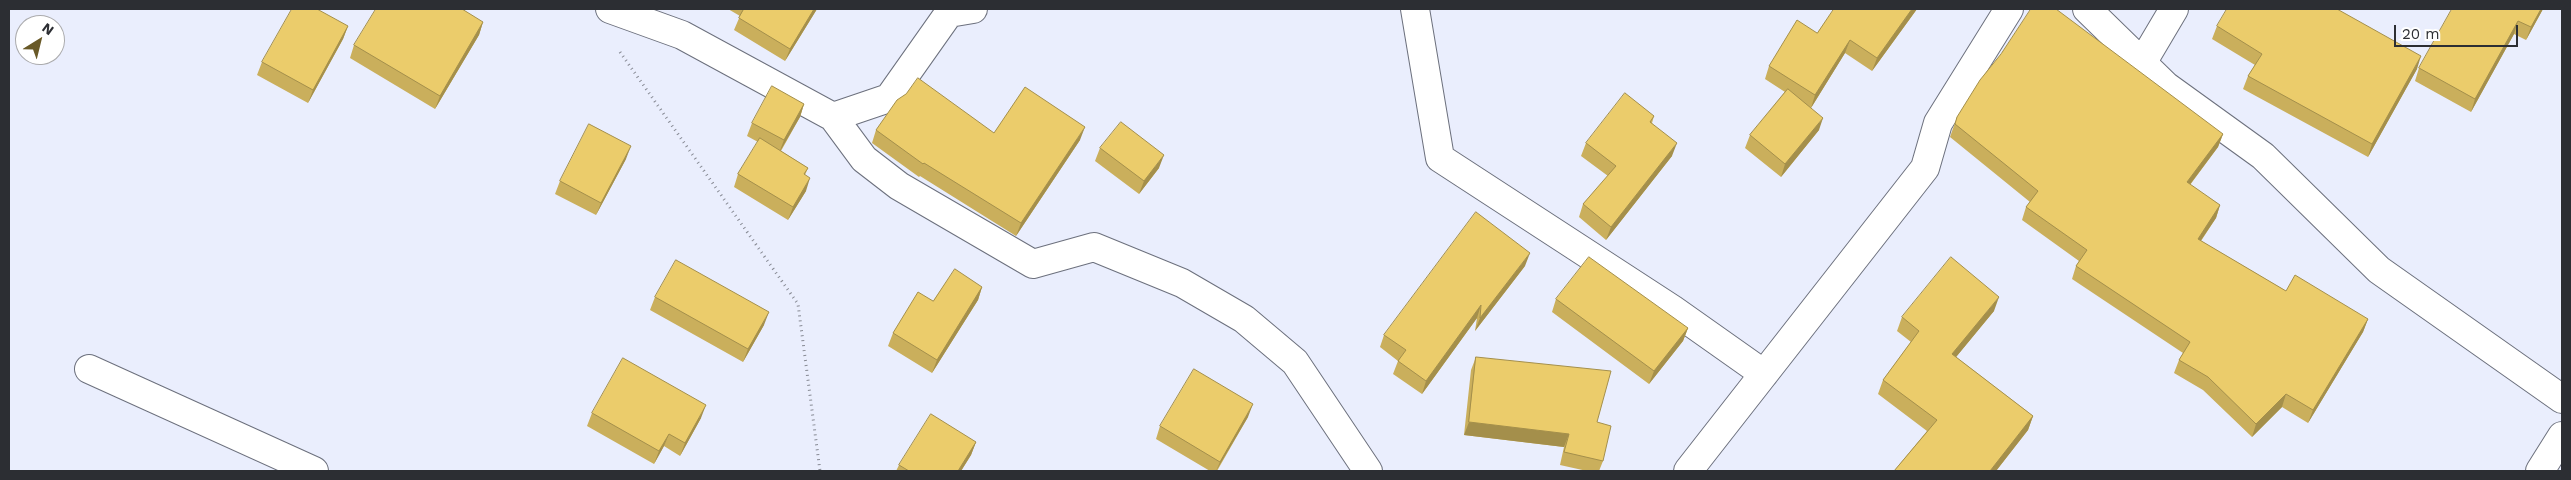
<!DOCTYPE html>
<style>
body{margin:0}
#map{position:relative;width:2571px;height:480px;overflow:hidden;background:#eaeefd;font-family:"Work Sans",sans-serif}
canvas{display:block}
.frame{position:absolute;inset:0;border:10px solid #2c2e33;pointer-events:none}
.north{position:absolute;left:15px;top:15px;width:50px;height:50px;box-sizing:border-box;background:#fff;border:1px solid #ababad;border-radius:50%;rotate:36deg;font-size:14px;font-weight:700;line-height:20px;text-align:center;color:#2c2e33}
.north::after{content:'';display:block;margin:auto;width:18px;height:22px;background:#695927;clip-path:polygon(50% 0,100% 100%,50% 72%,0 100%)}
.scale{position:absolute;left:2394px;top:25px;width:124px;height:22px;box-sizing:border-box;border:2px solid #2c2e33;border-top:0;padding-left:6px;font-size:15px;line-height:18px;white-space:nowrap;color:#2c2e33;-webkit-text-stroke:4px #fff;paint-order:stroke}
</style>
<div id="map">
<canvas width="2571" height="480"></canvas>
<div class="frame"></div>
<div class="north">N</div>
<div class="scale">20 m</div>
</div>
<script>
const g = document.querySelector('canvas').getContext('2d');
g.lineJoin = 'round';
function strokePath(path, color, width, dash) { g.strokeStyle = color; g.lineWidth = width; g.lineCap = dash ? 'butt' : 'round'; g.setLineDash(dash || []); g.stroke(path); }
function fillPath(path, color) { g.fillStyle = color; g.fill(path, 'evenodd'); }
const minor = new Path2D(`
 M610,9L682,35L833,117L889,98L949,13L973,9
 M1415,9L1440,158L1672,309L1764,374
 M2087,9L2166,86L2263,156L2379,270L2562,399
 M2142,63L2174,9
 M833,117L864,159L899,186L1033,264L1094,247L1182,283L1244,319L1295,362L1368,471
 M89,369L314,471
 M1688,471L1925,168L1938,123L2009,9
 M2540,471L2562,436`);
strokePath(minor, '#6c707d', 30);
strokePath(new Path2D(`
 M620,52L798,304L820,471`), '#878a94', 3, [1, 4]);
strokePath(minor, '#fff', 28);
fillPath(new Path2D(`
 M728,9H817L785,61L734,30L740,16Z
 M1917,9L1872,71L1845,53L1811,108L1819,130L1781,177L1745,148L1750,135L1785,92L1765,79L1769,66L1817,33Z
 M2543,9L2526,40L2514,34L2471,112L2415,81L2419,68Z
 M483,22L479,35L435,109L350,58L354,45Z
 M348,26L343,39L308,103L257,75L262,62Z
 M2217,26L2417,69L2368,157L2243,89L2248,76L2255,65L2212,39Z
 M804,104L800,117L781,151L808,168L805,175L806,191L788,220L734,187L738,174L758,142L747,136L752,123Z
 M1654,116L1652,123L1672,156L1606,240L1579,217L1583,204L1608,176L1581,156L1586,143Z
 M1957,117L2223,134L2218,147L2190,185L2220,205L2216,218L2201,241L2286,291L2368,319L2363,332L2308,423L2282,407L2252,437L2203,390L2174,373L2179,360L2183,353L2072,279L2076,266L2079,261L2022,220L2026,207L2030,202L1950,137Z
 M876,130L994,133L1080,140L1016,236L920,176L919,177L872,143Z
 M1100,148L1159,168L1139,194L1095,161Z
 M626,159L596,215L555,194L560,181Z
 M1525,266L1475,331L1477,318L1422,394L1393,374L1398,361L1380,347L1384,335Z
 M982,287L978,300L932,373L888,346L893,333L933,301Z
 M655,297L764,325L743,362L650,310Z
 M1556,299L1688,328L1683,341L1649,384L1552,312Z
 M1994,311L1956,357L2033,416L2028,430L1996,471H1894L1927,431L1878,394L1883,380L1911,342L1897,331L1902,317Z
 M1476,357L1597,422L1603,461L1599,471H1587L1560,465L1564,447L1464,435L1471,370Z
 M592,413L701,418L680,456L664,446L654,464L587,426Z
 M1248,417L1217,471H1210L1156,439L1160,426Z
 M976,442L971,455L961,471H896L899,465Z`), '#caaf5c');
fillPath(new Path2D(`
 M814,9H817L785,61L790,49Z
 M1912,9H1917L1872,71L1877,58Z
 M2541,9H2543L2526,40L2531,27Z
 M2518,21L2514,34L2471,112L2475,99Z
 M483,22L479,35L435,109L440,96Z
 M348,26L343,39L308,103L313,90Z
 M1850,40L1845,53L1811,108L1815,95Z
 M2421,56L2417,69L2368,157L2372,144Z
 M804,104L800,117L779,153L784,140Z
 M1823,118L1819,130L1781,177L1785,164Z
 M1085,127L1080,140L1016,236L1021,223Z
 M2223,134L2218,147L2182,195L2187,182Z
 M1677,143L1672,156L1606,240L1611,227Z
 M631,146L626,159L596,215L601,203Z
 M1164,155L1159,168L1139,194L1144,181Z
 M810,178L806,191L788,220L793,207Z
 M2220,205L2216,218L2193,252L2198,239Z
 M1530,253L1525,266L1475,331L1480,318Z
 M982,287L978,300L932,373L937,360Z
 M1999,297L1994,311L1947,368L1952,354Z
 M1481,305L1477,318L1422,394L1426,381Z
 M769,312L764,325L743,362L748,349Z
 M2368,319L2363,332L2308,423L2313,410Z
 M1688,328L1683,341L1649,384L1654,371Z
 M2286,394L2282,407L2252,437L2256,424Z
 M1253,404L1248,417L1216,471L1220,462Z
 M706,405L701,418L680,456L685,443Z
 M2033,416L2028,430L1996,471H1990Z
 M1469,422L1569,434L1564,447L1464,435Z
 M669,434L664,446L654,464L659,451Z
 M976,442L971,455L961,471H958Z`), '#a48f4b');
const building = new Path2D(`
 M292,9H317L348,26L313,90L262,62Z
 M376,9H462L483,22L440,96L354,45Z
 M744,9H814L790,49L739,18Z
 M1834,9H1912L1877,58L1850,40L1815,95L1769,66L1797,20L1817,33Z
 M2031,9H2056L2223,134L2187,182L2220,205L2198,239L2286,291L2295,275L2368,319L2313,410L2286,394L2256,424L2208,377L2179,360L2190,342L2076,266L2087,250L2026,207L2038,191L1955,124L1957,117L1980,80L2001,54Z
 M2227,9H2337L2421,56L2372,144L2248,76L2262,54L2217,26Z
 M2452,9H2541L2531,27L2518,21L2475,99L2419,68Z
 M918,78L994,133L1025,87L1085,127L1021,223L924,163L923,164L876,130L897,100L906,94Z
 M772,86L804,104L784,140L752,123Z
 M1788,89L1823,118L1785,164L1750,135Z
 M1625,93L1654,116L1650,122L1677,143L1611,227L1583,204L1616,166L1586,143Z
 M1121,122L1164,155L1144,181L1100,148Z
 M589,124L631,146L601,203L560,181Z
 M760,138L808,168L804,174L810,178L793,207L738,174Z
 M1476,212L1530,253L1480,318L1481,305L1426,381L1398,361L1406,350L1384,335Z
 M1589,257L1688,328L1654,371L1556,299Z
 M1951,257L1999,297L1952,354L2033,416L1990,471H1894L1937,420L1883,380L1919,331L1902,317Z
 M676,260L769,312L748,349L655,297Z
 M955,269L982,287L937,360L893,333L918,292L933,301Z
 M1476,357L1611,371L1597,422L1611,426L1603,461L1564,452L1569,434L1469,422Z
 M623,358L706,405L685,443L669,434L659,451L592,413Z
 M1194,369L1253,404L1220,462L1160,426Z
 M931,414L976,442L958,471H909L899,465Z`);
fillPath(building, '#ebcc6b');
strokePath(building, '#a48f4b', 1);
</script>
